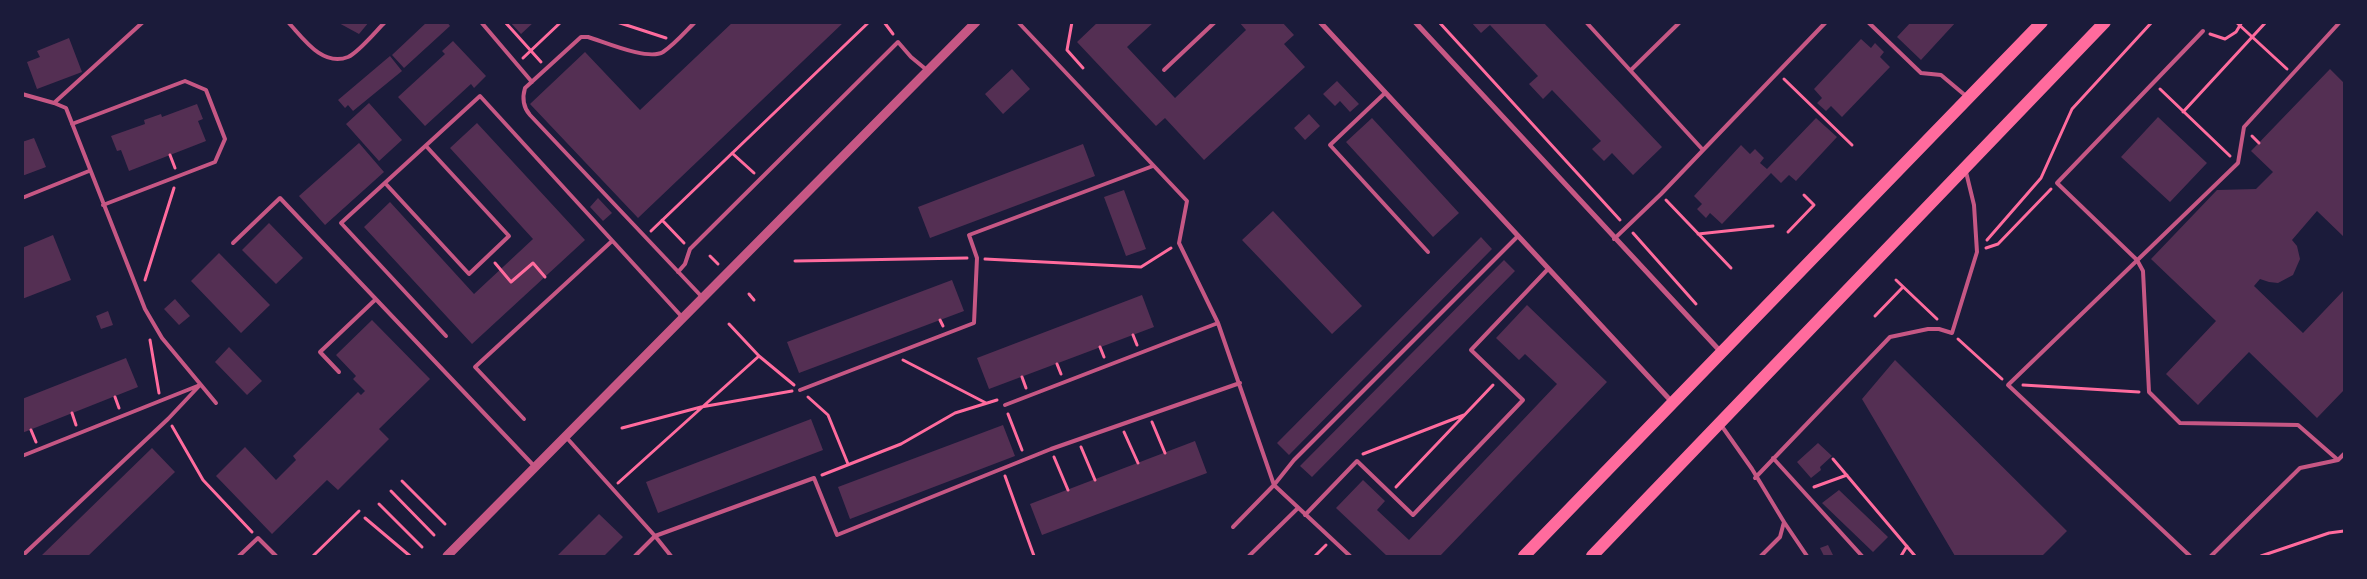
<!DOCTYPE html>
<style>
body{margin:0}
#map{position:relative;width:2367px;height:579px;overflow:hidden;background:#1b1b3a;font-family:Montserrat,sans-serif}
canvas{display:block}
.frame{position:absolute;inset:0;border:24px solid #1b1b3a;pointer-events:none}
</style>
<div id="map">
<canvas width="2367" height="579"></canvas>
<div class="frame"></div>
</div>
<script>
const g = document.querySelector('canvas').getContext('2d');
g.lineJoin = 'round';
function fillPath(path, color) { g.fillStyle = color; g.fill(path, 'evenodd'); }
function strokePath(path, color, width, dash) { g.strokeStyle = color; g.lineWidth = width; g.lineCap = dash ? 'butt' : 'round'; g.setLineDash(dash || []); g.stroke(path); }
fillPath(new Path2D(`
 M337,22H369L359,34Z
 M427,22H447L450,26L404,68L392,55Z
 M510,22H534L521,34Z
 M733,22H844L638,218L530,104L585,52L640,110Z
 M1098,22H1154L1127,47L1175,98L1246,30L1239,22H1282L1294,35L1284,44L1305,67L1204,160L1165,118L1156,126L1077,42Z
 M1471,22H1543L1662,147L1633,175L1612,153L1604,161L1592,149L1601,141L1552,90L1543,99L1529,84L1538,76L1490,25L1481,33Z
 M1911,22H1956L1921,60L1897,37Z
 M69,38L82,72L37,89L27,62L40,57L37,51Z
 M1861,39L1871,48L1875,43L1884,52L1880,57L1890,67L1842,117L1831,106L1826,111L1817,103L1822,98L1814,89Z
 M453,41L486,76L474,88L471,84L425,126L398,97L445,54L442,51Z
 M390,56L402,71L353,111L348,105L345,108L338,100Z
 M1012,69L1030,89L1003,114L985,94Z
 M2330,69L2344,83V237L2317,211L2292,240L2297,246L2300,259L2293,275L2278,283L2269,282L2260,279L2254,286L2303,333L2344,290V390L2317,418L2249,352L2198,405L2166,374L2216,321L2151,259L2217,190L2256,189L2273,172L2251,151Z
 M1337,81L1359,104L1350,112L1340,101L1335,106L1323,94Z
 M369,103L402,140L379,161L346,124Z
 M197,104L203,119L198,121L206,141L129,171L121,150L117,151L111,136L145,124L144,120L161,114L162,117Z
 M1309,114L1320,126L1305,140L1294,128Z
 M2158,117L2207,163L2170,202L2121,157Z
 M1372,118L1459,213L1433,237L1346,142Z
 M1816,118L1837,137L1796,181L1789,175L1781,183L1771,173L1722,224L1710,213L1706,218L1697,209L1702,204L1694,196L1741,145L1750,154L1755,149L1764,158L1760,163L1767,169Z
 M477,123L585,240L472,344L364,227L390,202L474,294L533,239L450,148Z
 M34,138L46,167L22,176V142Z
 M359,143L384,172L325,225L299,196Z
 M1083,144L1095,176L930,238L918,207Z
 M1124,190L1146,249L1126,256L1104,197Z
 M598,198L612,213L603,221L590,207Z
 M1273,211L1362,306L1332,334L1242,240Z
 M269,223L303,258L276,284L242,250Z
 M53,235L71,280L22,299V248Z
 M1481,237L1492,249L1289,455L1277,443Z
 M219,253L270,305L241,333L191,281Z
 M1504,260L1515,271L1312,477L1300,466Z
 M952,280L964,311L799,373L787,342Z
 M1142,295L1154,327L989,389L977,358Z
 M175,299L190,316L179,325L164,309Z
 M1527,305L1607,382L1440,556H1387L1336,508L1363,480L1385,501L1377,510L1409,540L1557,384L1525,354L1519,360L1496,338Z
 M108,311L113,325L101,329L96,316Z
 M372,320L430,379L379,429L389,439L338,490L327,480L272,534L216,476L245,447L276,480L296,460L293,456L358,392L361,395L365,391L353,379L356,376L336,355Z
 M229,347L262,381L247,395L215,362Z
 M126,358L138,387L22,433V399Z
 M1895,360L2067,531L2042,556H1955L1862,399Z
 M811,419L823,450L658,513L646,482Z
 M1003,425L1015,456L850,519L838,487Z
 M1195,441L1207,473L1042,535L1030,504Z
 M1818,443L1832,456L1820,467L1821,470L1811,478L1797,462Z
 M152,448L175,472L88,556H41Z
 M1839,490L1888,537L1873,552L1822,503Z
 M599,514L623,537L604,556H557Z
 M1828,545L1833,555L1824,556L1820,548Z`), '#542f53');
strokePath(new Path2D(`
 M505,22L541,62
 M617,22L666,38
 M884,22L893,34
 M1072,22L1067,50L1083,68
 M1439,22L1620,220
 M2236,22L2287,69
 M2210,34L2225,39L2236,32L2242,22
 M523,58L561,22
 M1784,79L1852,145
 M2160,89L2230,156
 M2183,112L2266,22
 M2252,136L2259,143
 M732,153L754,173
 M170,155L175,168
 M1666,200L1731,268
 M662,220L684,243
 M651,231L869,22
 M1788,232L1814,205L1804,195
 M1633,233L1696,304
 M1698,234L1773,226
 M1987,240L2041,178L2072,109L2152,22
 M1986,248L1998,244L2051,189
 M710,256L718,264
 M985,259L1141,267L1171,248
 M795,261L967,258
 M495,263L511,282L533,263L545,277
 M145,280L174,188
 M1896,280L1937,319
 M749,294L754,300
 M1875,316L1903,287
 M940,320L943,326
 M729,324L759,356L794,385
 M1133,335L1137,345
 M1958,339L2002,379
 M150,340L159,393
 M1100,347L1104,357
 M903,360L986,403
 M1057,364L1061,374
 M1022,377L1026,388
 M2023,385L2139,392
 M115,397L119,408
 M808,397L828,415L848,464
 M72,413L76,425
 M1008,414L1022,450
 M1152,422L1165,453
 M172,426L203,480L252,532
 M622,428L701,407L792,391
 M31,430L36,442
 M1124,432L1138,463
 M1081,447L1095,480
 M1363,454L1464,415
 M1054,457L1068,490
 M1833,459L1915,556
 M822,475L901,444L955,413L997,400
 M1005,476L1034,556
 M402,481L445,524
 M618,483L759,356
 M1396,487L1493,385
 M1814,487L1847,475
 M391,491L434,535
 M379,504L422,547
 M365,518L410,556
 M313,556L359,511
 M1315,556L1326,545
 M1901,556L1907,546
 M2261,556L2329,533L2344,531`), '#ff6b9d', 3);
strokePath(new Path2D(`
 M288,22C303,38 322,67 348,57C359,52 376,31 385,22
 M481,22L532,82
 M695,22C685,32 675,44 663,52C648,61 605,42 588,37H581L525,88C522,98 523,107 530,115L703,298
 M1586,22L1703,150
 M1868,22L1921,73L1941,75L1966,96
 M2203,31L2057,183L2137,260L2143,271L2149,392L2180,423L2298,425L2338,460
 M1164,70L1215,22
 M1631,70L1680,22
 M1385,93L1330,145L1428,252
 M22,94L54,103L66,108L145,309L162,338L216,403
 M54,103L143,22
 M72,124L185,81L206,90L225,139L215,162L103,205
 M385,183L469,274L509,236L426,146
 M22,198L89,171
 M1614,239L1661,194L1826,22
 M233,243L280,198L535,467
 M678,272L685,264L690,249L898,42L911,57L928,71
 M1218,323L1274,485L1350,556
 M446,336L341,223L480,96L683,318
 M339,372L320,352L376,299
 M800,390L974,323L977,258L969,235L1153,166
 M1005,405L1218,323L1179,243L1187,201L1018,22
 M524,419L475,367L612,241
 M1721,425L1752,469L1784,522L1780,537L1761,556
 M566,437L655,536L814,478L837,535L1051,449L1240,383
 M22,456L200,385L168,419L22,556
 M1773,458L1862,556
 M1755,478L1890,337L1928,329H1939L1952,333L1977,252L1974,205L1966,172
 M1305,515L1357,461L1413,515L1523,400L1471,350L1548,269
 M1784,522L1807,556
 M1233,527L1274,485L1294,460L1518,236
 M239,556L258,538L276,556
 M635,556L655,536L671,556
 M1249,556L1298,508
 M2190,556L2008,385L2238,163L2244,127L2340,22
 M2211,556L2300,468L2338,460L2344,454`), '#c65784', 4);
strokePath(new Path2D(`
 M1320,22L1672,402
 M1415,22L1720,351`), '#c65784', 5);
strokePath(new Path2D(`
 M447,556L976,22`), '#c65784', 9);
strokePath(new Path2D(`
 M1524,556L2042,22
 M1592,556L2105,22`), '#ff6b9d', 12);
</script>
